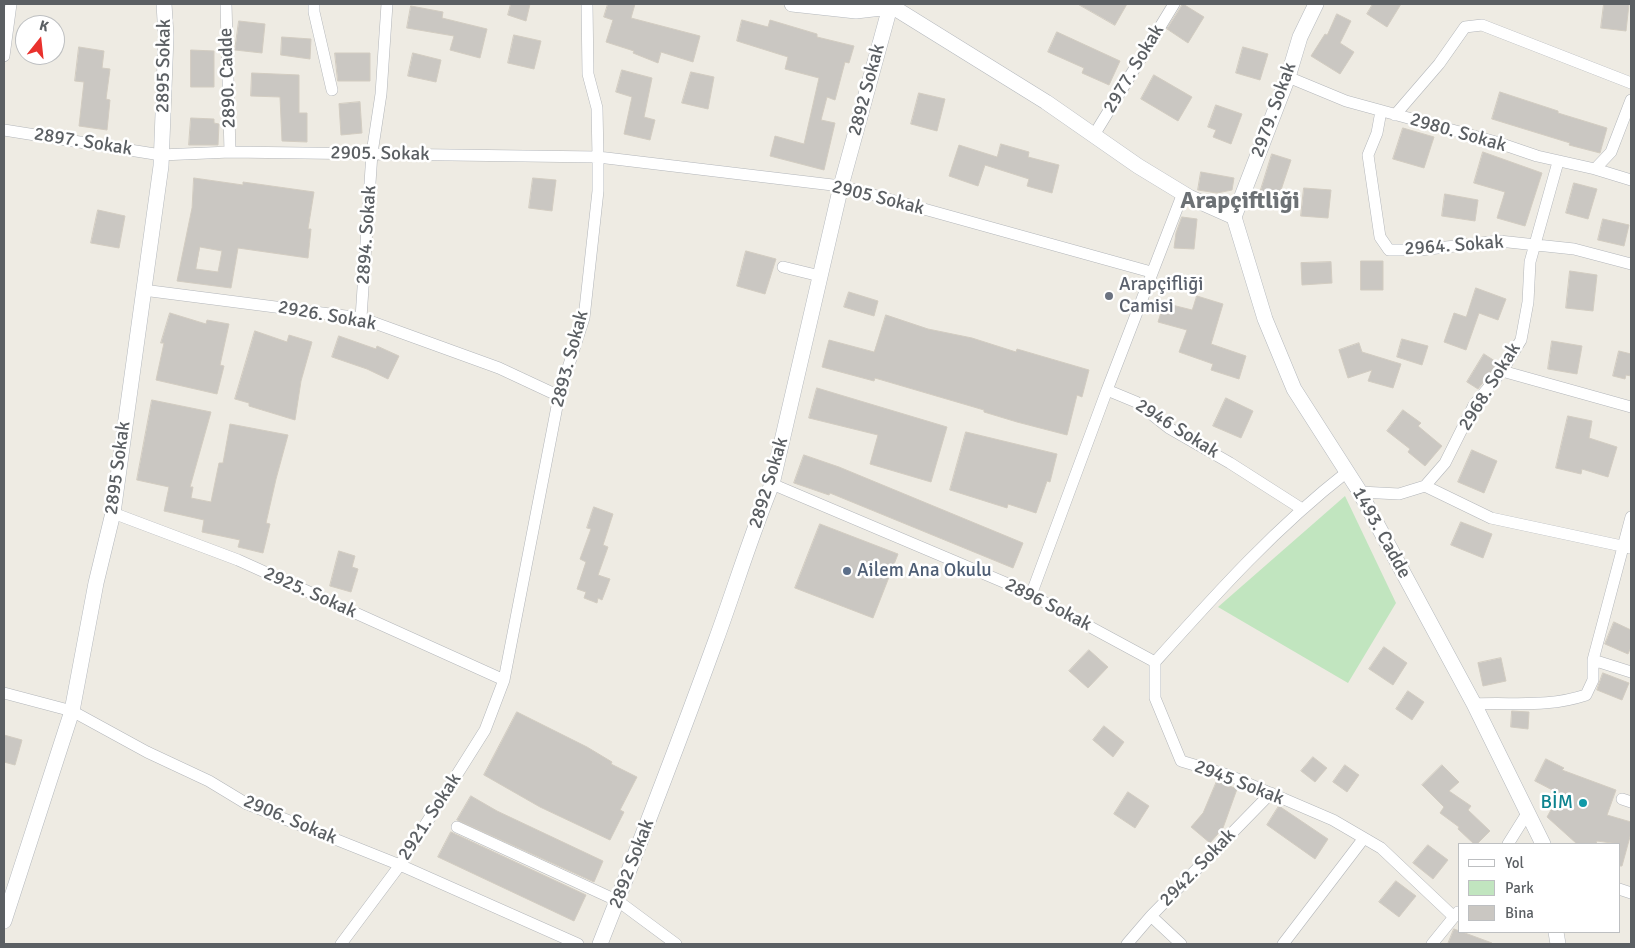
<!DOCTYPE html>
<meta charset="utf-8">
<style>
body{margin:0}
#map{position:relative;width:1635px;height:948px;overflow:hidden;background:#eeebe3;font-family:Signika,sans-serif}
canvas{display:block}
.frame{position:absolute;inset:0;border:5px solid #5b5f63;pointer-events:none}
.legend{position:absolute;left:1458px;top:843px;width:162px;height:90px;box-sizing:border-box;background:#fff;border:1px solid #bdbfc1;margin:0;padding:6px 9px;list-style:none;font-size:15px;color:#5b5f63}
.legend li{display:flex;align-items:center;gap:10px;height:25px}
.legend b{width:25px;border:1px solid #bdbfc1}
.north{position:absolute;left:15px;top:15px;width:50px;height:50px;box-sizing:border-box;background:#fff;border:1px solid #bdbfc1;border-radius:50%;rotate:16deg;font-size:14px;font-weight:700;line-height:20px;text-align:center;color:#5b5f63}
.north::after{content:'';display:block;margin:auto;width:18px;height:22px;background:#e9312d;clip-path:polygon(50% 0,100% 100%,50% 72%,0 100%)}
</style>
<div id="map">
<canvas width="1635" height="948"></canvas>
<div class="frame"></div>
<ul class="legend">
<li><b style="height:6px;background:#fff"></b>Yol</li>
<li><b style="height:14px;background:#c1e5bf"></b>Park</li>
<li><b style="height:14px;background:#cac7c2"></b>Bina</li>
</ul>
<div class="north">K</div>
</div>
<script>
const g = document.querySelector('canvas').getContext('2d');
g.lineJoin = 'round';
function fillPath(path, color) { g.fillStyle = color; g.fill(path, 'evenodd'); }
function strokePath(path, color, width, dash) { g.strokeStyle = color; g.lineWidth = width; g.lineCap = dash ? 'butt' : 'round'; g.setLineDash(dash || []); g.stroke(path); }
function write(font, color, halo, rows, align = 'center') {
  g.font = font + ' Signika,sans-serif'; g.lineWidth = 5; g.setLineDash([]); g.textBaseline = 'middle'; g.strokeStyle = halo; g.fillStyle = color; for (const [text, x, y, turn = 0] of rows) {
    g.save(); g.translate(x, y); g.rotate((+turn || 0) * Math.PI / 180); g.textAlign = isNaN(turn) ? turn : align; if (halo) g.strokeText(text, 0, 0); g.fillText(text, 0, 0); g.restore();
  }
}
fillPath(new Path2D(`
 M1345,496L1396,603L1348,683L1218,607Z`), '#c1e5bf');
const building = new Path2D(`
 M511,4H530L526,21L508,15Z
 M608,4H635L631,18L700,36L693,62L661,52L658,63L633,53L634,51L606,42L613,20L604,17Z
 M1078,4H1127L1115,25Z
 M1183,4L1204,17L1188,43L1167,29Z
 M1373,4H1401L1387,27L1367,14Z
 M1604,4H1629L1626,31L1601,28Z
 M411,6L443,12L442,18L487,29L480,58L450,50L454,36L407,28Z
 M1337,14L1351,21L1340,43L1354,52L1340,74L1311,56L1325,34L1327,35Z
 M742,20L768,27L770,20L817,34V37L854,46L849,63L845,62L835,100L827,97L821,120L835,123L824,170L770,156L775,136L804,144L819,78L785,69L788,57L737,41Z
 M239,21L265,24L262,53L235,50Z
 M1057,32L1120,61L1109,85L1082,73L1084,68L1048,52Z
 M514,35L541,41L534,69L508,63Z
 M282,37L311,39L310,59L281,55Z
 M79,47L104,51L102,68L110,69L106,99L110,100L107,130L79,126L84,82L75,81Z
 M1243,47L1268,54L1260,80L1236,73Z
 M191,50L214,51V87H191Z
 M335,53H370V81H338Z
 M413,53L441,60L436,82L408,76Z
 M622,70L652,78L644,117L655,120L650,140L624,134L632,97L616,92Z
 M691,72L714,77L708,109L682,103Z
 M252,73L299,75V113H307V142L282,141L280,97L251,96Z
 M1154,75L1192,97L1178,121L1141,99Z
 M1500,92L1558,111V113L1607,128L1600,153L1569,145L1570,143L1492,119Z
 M919,93L945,99L937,131L911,124Z
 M360,102L362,133L341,135L339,104Z
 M1216,105L1242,114L1231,144L1213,137L1216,130L1208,127Z
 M191,118L214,119V123L219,124L218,145H189Z
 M1403,128L1434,137L1424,168L1393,159Z
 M1001,144L1029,152L1028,157L1059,165L1052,193L1027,186L1029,179L985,165L978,186L949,176L959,145L997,157Z
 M1483,152L1542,173L1525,226L1497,218L1505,192L1474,183Z
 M1272,154L1291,160L1277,202L1259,196Z
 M1201,172L1234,178L1232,190L1217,193L1198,190Z
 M194,178L243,185V182L314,192L308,229H311L308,258L238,248L231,288L177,281L192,208ZM200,247L222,251L218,272L196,269Z
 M533,178L556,180L552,211L529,208Z
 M1574,183L1597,189L1588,219L1566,213Z
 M1304,188L1331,190L1328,218L1301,216Z
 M1445,194L1478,200L1475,221L1442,216Z
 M98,210L125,216L119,248L91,243Z
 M1182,217L1197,219L1194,249L1174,248L1176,233Z
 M1603,219L1629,225L1624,246L1598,240Z
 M746,251L776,259L765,294L737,286Z
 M1361,261H1383V290H1361Z
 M1331,262L1332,283L1302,285L1301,263Z
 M1570,271L1597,275L1593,311L1566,308Z
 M1476,288L1506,299L1498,320L1479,313L1466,350L1444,342L1454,313L1466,317Z
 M849,292L878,301L874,316L844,307Z
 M1197,296L1223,304L1211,344L1246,356L1239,379L1211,370L1213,364L1179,352L1187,330L1158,322L1164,303L1192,310Z
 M170,313L206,324L207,320L229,324L220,365L224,366L217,394L156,380L164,343H161Z
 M886,315L928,329L972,338L1016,352L1017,349L1089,370L1082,397L1077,395L1067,435L1017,422L984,412V410L875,378L874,381L822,367L829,340L874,352Z
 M255,331L287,342L289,335L312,342L301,381L295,420L249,406V403L235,399Z
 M339,336L376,349L377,346L399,356L388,379L367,369L332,357Z
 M1402,339L1428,346L1422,365L1397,357Z
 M1552,341L1582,346L1577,374L1548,369Z
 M1359,343L1362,352L1401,364L1393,388L1368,381L1372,370L1348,378L1339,350Z
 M1619,351L1631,354V376L1626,375L1625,379L1613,376Z
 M1484,354L1498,363L1478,389L1467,382Z
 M817,388L947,427L931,482L870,464L878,435L809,418Z
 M1226,398L1253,411L1241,438L1213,426Z
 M152,400L211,412L190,487H193L191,498L211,502L219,463H223L230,424L288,435L276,479L266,523L270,524L263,553L238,547L240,540L202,532L204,520L164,511L169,487L137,480Z
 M1403,410L1421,423L1418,426L1442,446L1425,466L1408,452L1410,449L1387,431Z
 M1568,416L1592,421L1589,438L1617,447L1608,477L1582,469L1581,474L1556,468Z
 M966,432L1057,454L1050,482L1047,481L1036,513L1008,504L1007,508L950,490Z
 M1472,450L1497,461L1484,493L1458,482Z
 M804,455L839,467L1023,543L1013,568L830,493L829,495L794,483Z
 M594,507L613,514L603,545L608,547L598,575L610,579L602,600L598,598L597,603L584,598L586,592L577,589L586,562L580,559L591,529L587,528Z
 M1461,522L1492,534L1483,558L1451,545Z
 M820,524L898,554L873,618L795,588Z
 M339,551L355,556L352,567L358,569L351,592L330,586Z
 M1614,622L1631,630V647L1628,654L1605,644Z
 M1384,647L1407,663L1393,685L1369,669Z
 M1089,650L1108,667L1088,688L1069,671Z
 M1501,658L1506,681L1483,686L1478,663Z
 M1603,673L1629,683L1622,700L1597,690Z
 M1408,691L1424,702L1412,720L1396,709Z
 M1512,711L1529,712L1528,729L1511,727Z
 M517,712L587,747L612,762L611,764L637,777L620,810L624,812L610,840L540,807L484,775Z
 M1104,726L1124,742L1113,757L1093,740Z
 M4,735L22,740L15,765L4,762Z
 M1313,757L1327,768L1315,782L1301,771Z
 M1546,759L1564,768L1562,770L1616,790L1607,815L1631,822V833L1622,866H1619V844L1597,841L1596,844H1577L1547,817L1560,794L1535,781Z
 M1345,765L1359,775L1347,792L1333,782Z
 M1442,765L1459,782L1449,791L1471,806L1468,810L1490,831L1477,844H1474L1458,829L1459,827L1440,813L1444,807L1422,785Z
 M1217,781L1237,789L1223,828L1210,843L1191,827L1203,813Z
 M1128,792L1149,806L1135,828L1114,814Z
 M471,796L497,811L603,861L594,882L457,820Z
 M1279,806L1328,839L1315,859L1267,825Z
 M451,832L586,895L574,921L438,857Z
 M1428,845L1448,860L1433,879L1413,863Z
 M1396,881L1416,896L1399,917L1379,902Z
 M1454,929L1492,943V944H1448Z`);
fillPath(building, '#cac7c2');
strokePath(building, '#d2ccc1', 1);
const street = new Path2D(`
 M226,4L230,152
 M314,4V12L332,90
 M4,56L11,4
 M1288,77L1346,101L1496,142L1537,156L1595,169L1631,180
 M1381,111L1377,133L1368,155L1380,237L1389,250H1420L1499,241L1574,249L1631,264
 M1395,115L1439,64L1465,27L1482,25L1631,83
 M4,130L161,155L230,152L598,157L841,186L1151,272
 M1094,135L1174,4
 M1595,169L1611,152L1631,100
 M1183,193L1107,390L1136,402L1169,428L1230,463L1302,509
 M783,267L820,276
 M143,290L361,318L499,368L559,396
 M361,318L372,153L381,94L387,4
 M1502,371L1631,407
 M1347,472C1274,529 1217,593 1155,662V698L1181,761L1228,775L1333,820L1381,848L1454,917
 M772,484L1020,589L1155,662
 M1425,486L1491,518L1631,548
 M1360,492L1399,494L1425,486L1445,463L1474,405L1502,371L1521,340L1528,302L1530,262L1558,162
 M113,513L238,560L504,680
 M1031,595L1107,390
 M1593,660L1631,517
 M4,693L72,711L147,752L209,781L247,804L400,865L578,944
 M1474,704C1515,702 1546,708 1586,695L1593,680V660L1631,672
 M1622,799L1631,802
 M457,827L618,901L676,944
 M1508,844L1528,812
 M1619,889L1631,893
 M1151,916L1181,944
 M341,944L400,865L485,730L504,680L559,396L584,318L598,191V157L597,108L588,74L587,4
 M1127,944L1151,916L1271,793
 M1283,944L1364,838
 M1432,944L1458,912`);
const secondary = new Path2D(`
 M792,4L856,11L890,7
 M888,4L1046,102L1138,166L1189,197L1234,217
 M1234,217L1265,319L1294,389L1358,489L1474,704L1543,844
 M1234,217L1288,77L1300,37L1316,4
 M4,921L72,711L96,583L113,513L161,166L166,36L164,4
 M1556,932L1558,944
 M600,944C640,843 679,742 716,640C735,588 751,535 772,484L841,186L890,7`);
strokePath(street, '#b3b6ba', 12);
strokePath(secondary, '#b4b8bd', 16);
strokePath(street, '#fff', 11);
strokePath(secondary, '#fff', 15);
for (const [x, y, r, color] of [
 [1109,296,5,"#6b7280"],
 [847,571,5,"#5c6f8a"],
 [1583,803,5,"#0f9aa8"]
]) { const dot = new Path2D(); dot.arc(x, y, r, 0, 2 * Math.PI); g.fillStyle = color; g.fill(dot); strokePath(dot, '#fff', 2); }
write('19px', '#5b5f63', '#fff', [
 ["2895 Sokak",164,66,-89],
 ["2977. Sokak",1134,69,-59],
 ["2890. Cadde",228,78,-92],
 ["2892 Sokak",867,90,-75],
 ["2979. Sokak",1274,110,-70],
 ["2980. Sokak",1458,133,16],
 ["2897. Sokak",83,142,9],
 ["2905. Sokak",380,154,1],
 ["2905 Sokak",878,198,14],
 ["2894. Sokak",367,235,-86],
 ["2964. Sokak",1454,246,-4],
 ["2926. Sokak",327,316,10],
 ["2893. Sokak",570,359,-75],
 ["2968. Sokak",1490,387,-58],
 ["2946 Sokak",1177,429,32],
 ["2895 Sokak",118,468,-82],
 ["2892 Sokak",769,483,-73],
 ["1493. Cadde",1381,533,61],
 ["2925. Sokak",310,593,24],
 ["2896 Sokak",1048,605,27],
 ["2945 Sokak",1239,783,21],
 ["2921. Sokak",430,817,-57],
 ["2906. Sokak",290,820,23],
 ["2892 Sokak",632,864,-69],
 ["2942. Sokak",1198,868,-46]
]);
write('19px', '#5b616d', '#fff', [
 ["Arapçifliği",1119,285],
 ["Camisi",1119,307]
], 'left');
write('19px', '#4e5e75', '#fff', [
 ["Ailem Ana Okulu",857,571]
], 'left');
write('19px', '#0d838f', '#fff', [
 ["BİM",1573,803]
], 'right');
write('bold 24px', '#6c7175', '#fff', [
 ["Arapçiftliği",1240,202]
]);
</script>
